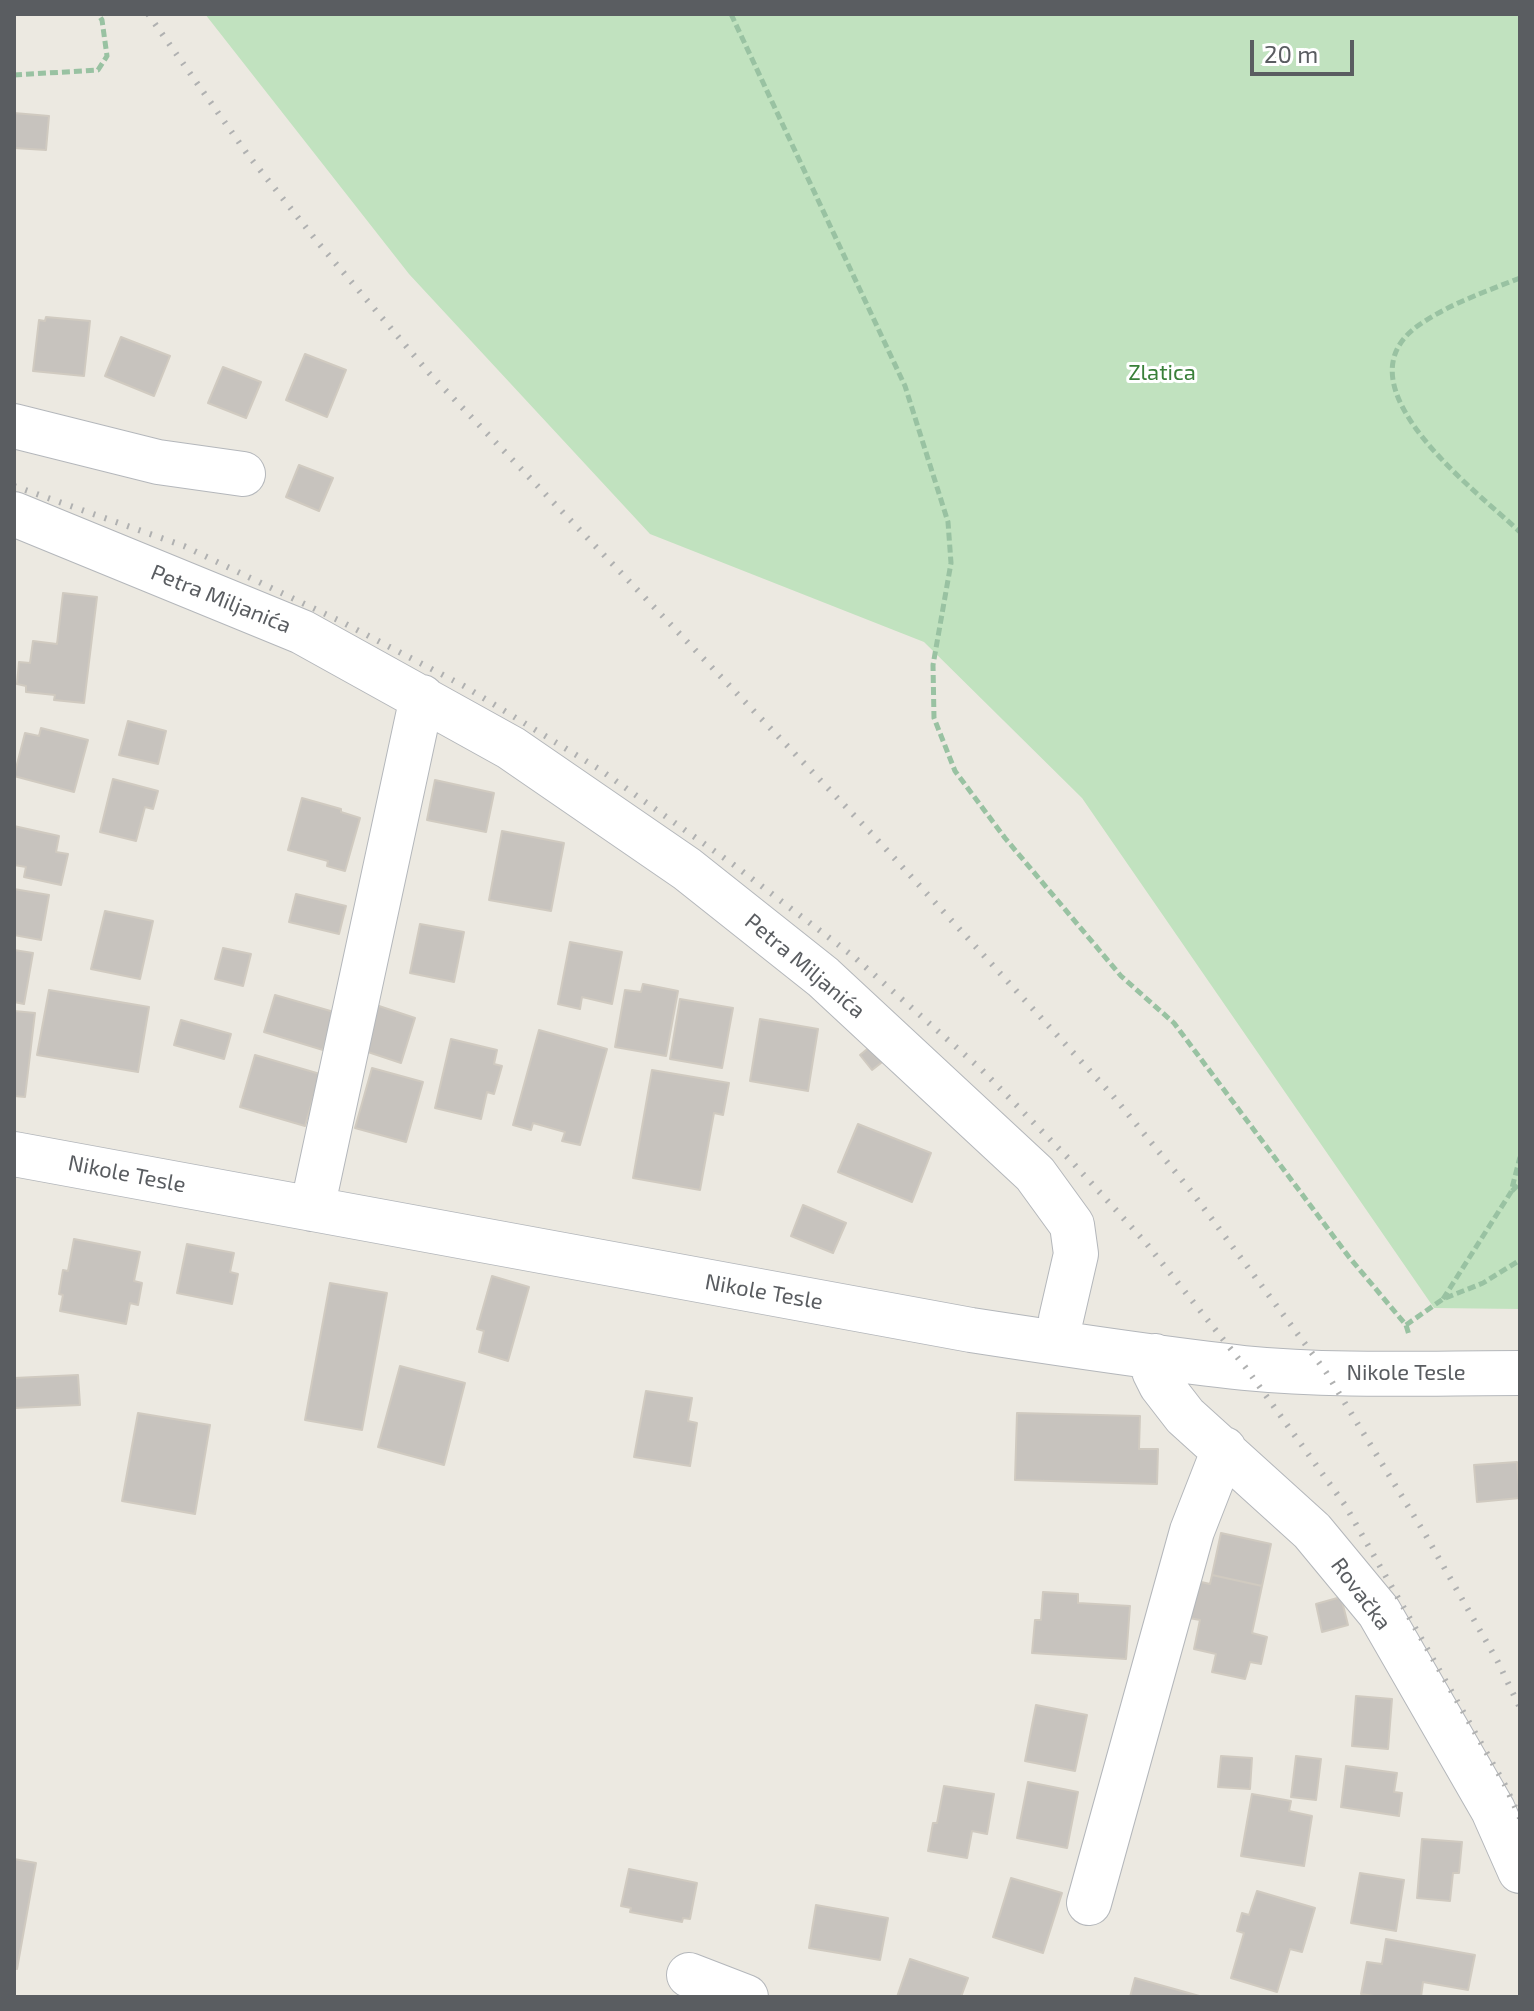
<!DOCTYPE html>
<meta charset="utf-8">
<style>
body{margin:0}
#map{position:relative;width:1534px;height:2011px;overflow:hidden;background:#ece9e1;font-family:"Exo 2",sans-serif}
canvas{display:block}
.frame{position:absolute;inset:0;border:16px solid #5a5d61;pointer-events:none}
.scale{position:absolute;left:1250px;top:40px;width:104px;height:36px;box-sizing:border-box;border:4px solid #5a5d61;border-top:0;padding-left:10px;font-size:24px;line-height:28px;white-space:nowrap;color:#5a5d61;-webkit-text-stroke:6px #fff;paint-order:stroke}
</style>
<div id="map">
<canvas width="1534" height="2011"></canvas>
<div class="frame"></div>
<div class="scale">20 m</div>
</div>
<script>
const g = document.querySelector('canvas').getContext('2d');
g.lineJoin = 'round';
function fillPath(path, color) { g.fillStyle = color; g.fill(path, 'evenodd'); }
function strokePath(path, color, width, dash) { g.strokeStyle = color; g.lineWidth = width; g.lineCap = dash ? 'butt' : 'round'; g.setLineDash(dash || []); g.stroke(path); }
function write(font, color, halo, rows, align = 'center') {
  g.font = font + ' "Exo 2",sans-serif'; g.lineWidth = 6; g.setLineDash([]); g.textBaseline = 'middle'; g.strokeStyle = halo; g.fillStyle = color; for (const [text, x, y, turn = 0] of rows) {
    g.save(); g.translate(x, y); g.rotate((+turn || 0) * Math.PI / 180); g.textAlign = isNaN(turn) ? turn : align; if (halo) g.strokeText(text, 0, 0); g.fillText(text, 0, 0); g.restore();
  }
}
fillPath(new Path2D(`
 M205,14H1520V1309L1434,1308L1082,798L924,642L650,534L409,274Z`), '#c1e2bf');
const building = new Path2D(`
 M14,113L49,116L46,150L14,148Z
 M46,317L90,321L84,376L33,371L39,320L45,321Z
 M121,337L170,356L154,396L105,376Z
 M305,354L346,370L327,417L286,400Z
 M223,367L261,382L246,418L208,403Z
 M299,465L333,478L319,511L286,497Z
 M63,593L97,597L84,703L54,700L55,695L26,692V686L17,684L19,662L30,663L33,641L57,644Z
 M128,721L166,731L158,764L119,755Z
 M41,728L88,740L74,792L14,776L25,733L39,736Z
 M113,779L158,791L153,809L145,807L136,841L100,832Z
 M435,780L494,793L486,832L427,820Z
 M302,798L341,809V812L360,818L345,871L327,866L328,861L288,850Z
 M14,826L59,836L56,852L68,854L61,885L24,877L26,867L14,865Z
 M502,831L564,843L551,911L489,900Z
 M14,889L49,895L41,940L14,935Z
 M296,894L346,906L339,934L289,922Z
 M105,911L153,921L140,979L91,969Z
 M420,924L464,932L454,982L410,973Z
 M570,942L622,952L612,1004L582,997L580,1009L558,1004Z
 M223,948L251,954L243,986L215,979Z
 M14,950L33,953L24,1004L14,1002Z
 M643,984L678,991L666,1056L615,1047L625,990L641,992Z
 M49,990L149,1007L138,1072L37,1055Z
 M275,995L334,1012L323,1050L264,1032Z
 M680,999L733,1008L722,1068L670,1059Z
 M376,1005L415,1018L401,1063L362,1050Z
 M14,1011L35,1013L25,1097L14,1096Z
 M760,1019L818,1029L808,1091L750,1081Z
 M181,1020L231,1034L224,1059L174,1045Z
 M539,1030L607,1049L580,1145L562,1141L565,1132L533,1123L531,1130L513,1125Z
 M451,1039L497,1050L494,1064L502,1066L494,1094L487,1092L481,1119L435,1108Z
 M877,1041L890,1056L872,1070L860,1055Z
 M255,1055L320,1074L305,1126L240,1107Z
 M372,1068L423,1082L406,1142L355,1128Z
 M652,1070L729,1083L723,1115L714,1113L700,1190L633,1178Z
 M858,1124L931,1153L912,1202L838,1172Z
 M803,1205L846,1223L833,1253L791,1236Z
 M74,1239L140,1252L134,1281L142,1283L138,1305L130,1303L126,1324L60,1311L63,1295L59,1294L63,1270L68,1271Z
 M187,1244L234,1253L230,1272L238,1274L232,1304L177,1293Z
 M492,1276L529,1287L508,1361L479,1352L484,1331L477,1329Z
 M330,1283L387,1293L362,1430L305,1420Z
 M400,1366L465,1383L444,1465L378,1447Z
 M78,1375L80,1405L14,1408V1378Z
 M646,1391L692,1398L688,1421L697,1423L690,1466L634,1457Z
 M138,1413L210,1425L195,1514L122,1501Z
 M1017,1413L1140,1416L1139,1449H1158L1157,1484L1015,1480Z
 M1517,1462L1520,1498L1477,1502L1474,1465Z
 M1221,1533L1271,1544L1262,1586L1212,1575Z
 M1212,1575L1262,1586L1252,1633L1267,1637L1261,1664L1250,1662L1245,1679L1212,1672L1216,1654L1194,1649L1200,1620L1189,1618L1197,1581L1210,1584Z
 M1043,1592L1078,1594V1603L1130,1606L1126,1659L1032,1653L1035,1620H1041Z
 M1341,1597L1348,1625L1322,1632L1316,1604Z
 M1356,1696L1392,1699L1388,1749L1352,1746Z
 M1036,1705L1087,1715L1075,1771L1025,1761Z
 M1221,1756L1252,1758L1250,1789L1218,1787Z
 M1296,1756L1321,1759L1316,1800L1291,1797Z
 M1346,1766L1397,1773L1394,1792L1402,1793L1399,1816L1341,1807Z
 M1028,1782L1078,1792L1067,1848L1017,1838Z
 M944,1786L994,1794L987,1834L972,1831L967,1858L928,1851L933,1823H937Z
 M1252,1794L1291,1801L1289,1811L1312,1816L1304,1866L1241,1856Z
 M1422,1839L1462,1842L1459,1873H1453L1450,1901L1417,1898Z
 M14,1859L36,1863L17,1969L14,1968Z
 M629,1869L697,1883L690,1919L683,1918L682,1922L630,1912L631,1908L621,1906Z
 M1360,1873L1404,1880L1396,1931L1351,1923Z
 M1011,1878L1062,1893L1043,1953L993,1937Z
 M1257,1891L1315,1908L1302,1952L1290,1949L1277,1992L1231,1978L1244,1933L1237,1931L1242,1913L1249,1915Z
 M816,1905L888,1918L880,1960L809,1948Z
 M1386,1939L1475,1955L1468,1990L1423,1982L1421,1997H1381L1361,1994L1367,1962L1382,1964Z
 M910,1959L968,1978L961,1997H897Z
 M1135,1978L1203,1997H1130Z`);
fillPath(building, '#c7c3be');
strokePath(building, '#d0cac0', 2);
const minor = new Path2D(`
 M14,426L158,462L243,474
 M14,514L302,632L511,748L687,869L823,977L1035,1174L1072,1225L1076,1254L1061,1319
 M14,1154L971,1330C1062,1344 1153,1358 1244,1368C1336,1377 1428,1373 1520,1373
 M312,1209L422,697
 M1155,1356L1154,1371L1161,1385L1185,1416L1312,1531L1379,1612L1493,1810L1520,1871
 M1089,1903L1192,1531L1224,1449
 M689,1975L746,1997`);
strokePath(minor, '#b4b7bb', 46);
strokePath(new Path2D(`
 M731,14L905,386L948,522L951,563L933,665L934,718L955,771L1005,838L1121,976L1174,1023L1349,1257L1406,1325L1409,1335
 M14,75L98,70L107,56L102,20L98,14
 M1520,278C1487,291 1449,304 1419,325C1333,385 1478,492 1520,532
 M1512,1191L1520,1183
 M1443,1299L1511,1192L1520,1157
 M1406,1325L1443,1299L1483,1283L1520,1260`), '#99c2a2', 5, [8, 4]);
strokePath(minor, '#fff', 44);
strokePath(new Path2D(`
 M148,14L248,155L320,245L429,373L872,834L1113,1096L1191,1191L1326,1372L1425,1534L1498,1662L1520,1708
 M14,486L184,546L342,622L464,686L599,769L734,865L853,956L982,1070L1073,1163L1146,1243L1246,1368L1345,1505L1505,1785L1520,1818`), '#b0b1b1', 6, [2, 10]);
write('22px', '#3a803a', '#fff', [
 ["Zlatica",1162,373]
]);
write('22px', '#5a5d61', '#fff', [
 ["Petra Miljanića",221,599,22],
 ["Petra Miljanića",805,966,40],
 ["Nikole Tesle",127,1174,11],
 ["Nikole Tesle",764,1292,10],
 ["Nikole Tesle",1406,1373],
 ["Rovačka",1361,1594,53]
]);
</script>
